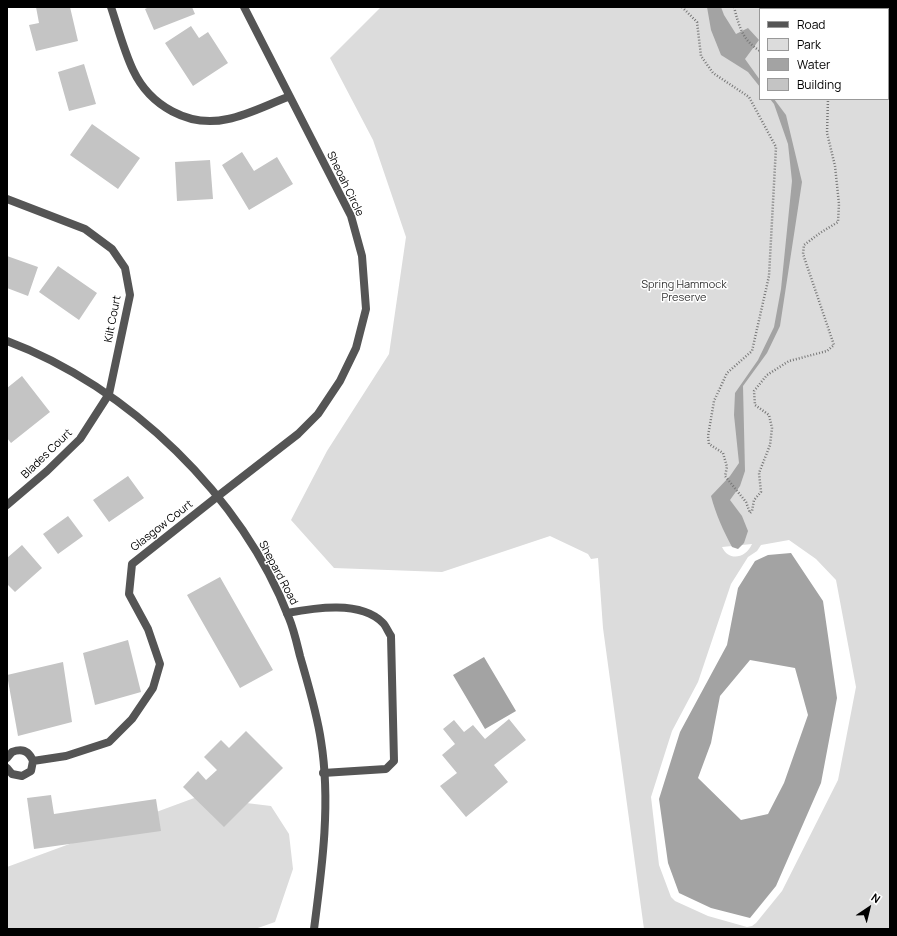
<!DOCTYPE html>
<style>
body{margin:0}
#map{position:relative;width:897px;height:936px;overflow:hidden;background:#fff;font-family:Manrope,sans-serif}
canvas{display:block}
.frame{position:absolute;inset:0;border:8px solid #000;pointer-events:none}
.legend{position:absolute;left:759px;top:8px;width:130px;height:92px;box-sizing:border-box;background:#fff;border:1px solid #999;margin:0;padding:5px 7px;list-style:none;font-size:12px;color:#000}
.legend li{display:flex;align-items:center;gap:8px;height:20px}
.legend b{width:20px;border:1px solid #999}
.north{position:absolute;left:849px;top:888px;width:40px;height:40px;-webkit-text-stroke:3px #fff;paint-order:stroke;rotate:35deg;font-size:11px;font-weight:700;line-height:16px;text-align:center;color:#000}
.north::after{content:'';display:block;margin:auto;width:14px;height:18px;background:#000;clip-path:polygon(50% 0,100% 100%,50% 72%,0 100%)}
</style>
<div id="map">
<canvas width="897" height="936"></canvas>
<div class="frame"></div>
<ul class="legend">
<li><b style="height:5px;background:#555"></b>Road</li>
<li><b style="height:11px;background:#dcdcdc"></b>Park</li>
<li><b style="height:11px;background:#a3a3a3"></b>Water</li>
<li><b style="height:11px;background:#c4c4c4"></b>Building</li>
</ul>
<div class="north">N</div>
</div>
<script>
const g = document.querySelector('canvas').getContext('2d');
g.lineJoin = 'round';
function fillPath(path, color) { g.fillStyle = color; g.fill(path, 'evenodd'); }
function strokePath(path, color, width, dash) { g.strokeStyle = color; g.lineWidth = width; g.lineCap = dash ? 'butt' : 'round'; g.setLineDash(dash || []); g.stroke(path); }
function write(font, color, halo, rows, align = 'center') {
  g.font = font + ' Manrope,sans-serif'; g.lineWidth = 3; g.setLineDash([]); g.textBaseline = 'middle'; g.strokeStyle = halo; g.fillStyle = color; for (const [text, x, y, turn = 0] of rows) {
    g.save(); g.translate(x, y); g.rotate((+turn || 0) * Math.PI / 180); g.textAlign = isNaN(turn) ? turn : align; if (halo) g.strokeText(text, 0, 0); g.fillText(text, 0, 0); g.restore();
  }
}
fillPath(new Path2D(`
 M381,7H890V929H644L603,628L598,558L591,559L588,554L550,536L442,572L334,568L291,520L327,451L389,354L406,237L373,140L330,58ZM760,9H888V99H760ZM789,540L816,559L836,580L856,687L838,780L782,891L756,923L752,926L747,927L708,916L675,901L671,897L659,865L651,797L672,731L698,682L731,584L748,557L757,551L761,545ZM752,544C746,558 729,562 722,547Z
 M197,797L271,806L289,834L293,869L275,922L255,929H7V867Z`), '#dcdcdc');
fillPath(new Path2D(`
 M707,7H721L724,15L736,34L748,28L759,40L745,59L760,80V87L748,72L721,55L711,30Z
 M770,99H774L786,115L802,182L780,326L767,353L743,386L745,471L740,486L730,500L742,516L748,531L744,543L738,549L732,547C723,530 716,515 711,496L730,476L739,463L734,415L735,393L758,360L774,327L781,289L792,181L788,144L774,104Z
 M791,553L823,601L837,698L821,783L776,886L750,918L711,908L679,893L668,863L659,799L680,732L727,645L738,588L755,561L768,555ZM750,660L795,668L808,715L784,783L768,814L741,820L698,778L711,743L720,696Z
 M484,657L516,711L485,729L453,675Z`), '#a3a3a3');
fillPath(new Path2D(`
 M36,7H70L78,41L36,51L29,25L39,23Z
 M149,7H192L195,14L154,30L145,9Z
 M191,26L199,38L208,32L228,63L193,86L165,43Z
 M84,64L96,104L69,111L58,72Z
 M92,124L140,158L118,189L70,155Z
 M242,152L254,171L277,157L293,184L249,210L222,165Z
 M210,160L213,199L177,201L175,162Z
 M7,256L38,267L28,296L7,288Z
 M58,266L97,293L79,320L39,292Z
 M22,376L50,412L11,443L7,438V388Z
 M128,476L144,498L109,522L93,500Z
 M68,516L83,536L58,554L43,534Z
 M22,545L42,568L15,592L7,584V558Z
 M220,577L273,670L240,688L187,595Z
 M128,640L141,692L95,705L83,653Z
 M63,662L72,722L18,736L7,675Z
 M509,719L526,740L494,765L508,782L466,817L440,786L457,773L442,755L455,744L443,729L454,720L464,732L473,725L485,739Z
 M246,731L283,768L224,827L183,787L198,771L206,780L217,770L204,757L221,740L229,748Z
 M51,795L54,814L156,799L161,831L34,849L27,798Z`), '#c4c4c4');
strokePath(new Path2D(`
 M682,7L697,22L701,56L713,73L749,97L776,147L769,276L752,351L727,373L714,401L708,436L709,444L723,453L727,467L725,476L746,502L750,513L752,511L754,500L761,492L759,473L770,445L772,428L769,415L755,405L754,391L767,375L789,361L827,351L834,345L803,254L804,245L820,233L838,222L839,204L835,166L827,133L828,99
 M734,7C739,26 742,40 760,51
 M820,7L821,9
 M888,65L890,66`), '#777', 2.5, [1, 2]);
strokePath(new Path2D(`
 M287,613C314,608 361,600 383,623C386,626 388,632 391,636L394,761L386,769L323,773`), '#555', 8);
strokePath(new Path2D(`
 M111,7C118,28 124,51 133,70C150,106 189,128 228,119C248,115 269,104 288,97
 M7,199L85,229L112,249L125,268L130,295L109,394L80,439L47,471L7,505
 M7,758L12,752C22,748 29,751 33,761L31,771L22,776L12,774L7,768
 M33,761L66,756L109,742L132,719L153,688L160,664L148,629L129,594L132,564L218,496`), '#555', 8);
strokePath(new Path2D(`
 M7,341C128,386 243,497 289,618C294,630 297,644 300,656C308,684 317,713 321,741C331,803 322,868 314,929
 M218,496L298,434L318,414L340,381L356,348L366,309L362,256L351,216L244,7`), '#555', 8);
write('11px', '#000', '#fff', [
 ["Sheoah Circle",345,184,64],
 ["Kilt Court",113,319,-79],
 ["Blades Court",47,454,-44],
 ["Glasgow Court",162,526,-38],
 ["Shepard Road",278,573,62]
]);
write('11px', '#333', '#fff', [
 ["Spring Hammock",684,285],
 ["Preserve",684,298]
]);
</script>
